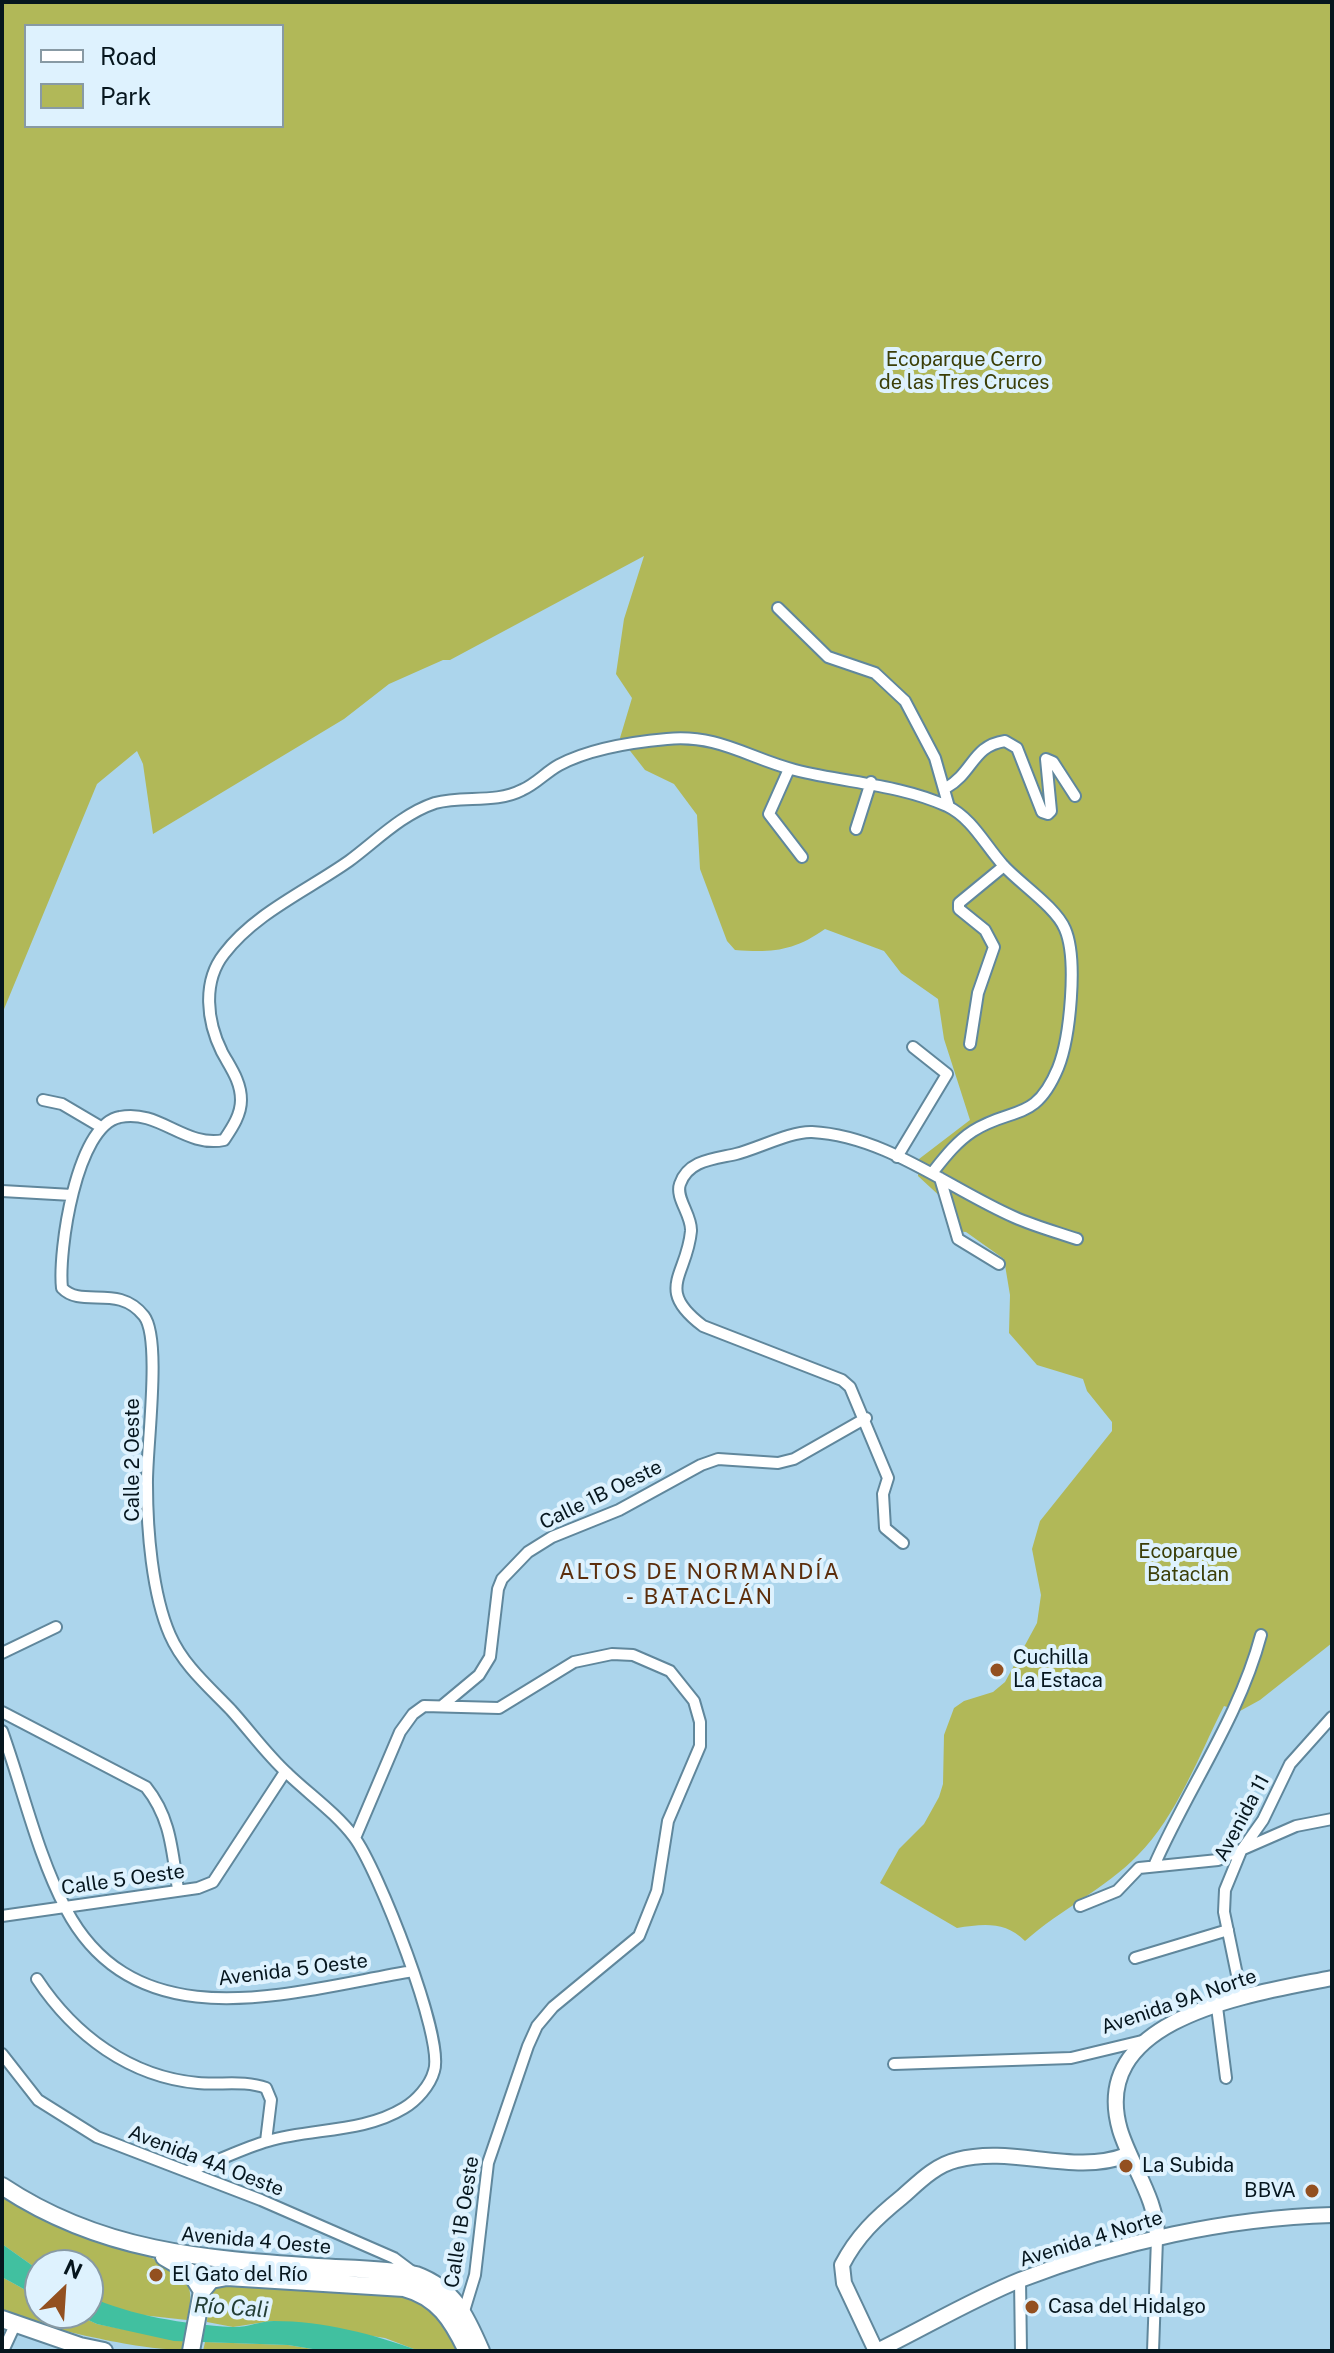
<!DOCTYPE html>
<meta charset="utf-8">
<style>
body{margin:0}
#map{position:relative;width:1334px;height:2353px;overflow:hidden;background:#acd5ec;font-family:"Public Sans",sans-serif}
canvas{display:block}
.frame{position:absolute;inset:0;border:4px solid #06161e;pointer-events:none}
.legend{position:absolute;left:24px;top:24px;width:260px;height:104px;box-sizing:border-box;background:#def2fe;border:2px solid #889aa4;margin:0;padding:10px 14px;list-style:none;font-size:24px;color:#06161e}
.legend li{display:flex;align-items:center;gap:16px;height:40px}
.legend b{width:40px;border:2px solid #889aa4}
.north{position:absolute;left:24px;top:2249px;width:80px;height:80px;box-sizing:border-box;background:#def2fe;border:2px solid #889aa4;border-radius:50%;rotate:25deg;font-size:22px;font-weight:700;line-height:32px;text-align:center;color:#06161e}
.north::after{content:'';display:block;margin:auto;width:28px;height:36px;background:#935020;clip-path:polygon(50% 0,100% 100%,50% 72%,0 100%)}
</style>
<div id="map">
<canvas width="1334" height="2353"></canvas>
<div class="frame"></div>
<ul class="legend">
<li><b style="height:10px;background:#fff"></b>Road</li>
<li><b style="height:22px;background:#b1b858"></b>Park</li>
</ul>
<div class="north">N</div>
</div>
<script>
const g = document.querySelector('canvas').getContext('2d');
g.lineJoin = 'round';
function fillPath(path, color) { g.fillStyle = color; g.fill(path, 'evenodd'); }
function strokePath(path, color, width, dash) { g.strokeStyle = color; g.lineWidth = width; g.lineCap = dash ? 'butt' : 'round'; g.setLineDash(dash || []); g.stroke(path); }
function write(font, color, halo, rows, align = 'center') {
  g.font = font + ' "Public Sans",sans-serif'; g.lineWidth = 8; g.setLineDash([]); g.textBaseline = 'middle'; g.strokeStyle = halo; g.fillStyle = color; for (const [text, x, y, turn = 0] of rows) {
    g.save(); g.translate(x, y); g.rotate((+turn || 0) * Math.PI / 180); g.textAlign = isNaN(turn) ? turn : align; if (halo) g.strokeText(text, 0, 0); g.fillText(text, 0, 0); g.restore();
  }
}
fillPath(new Path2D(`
 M2,2H1332V1643L1260,1700L1240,1711L1224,1706C1199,1755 1177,1816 1138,1855C1105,1889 1061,1909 1025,1941C1005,1921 983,1924 957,1928L880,1883L899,1849L924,1824L939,1797L943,1784L944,1735L954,1708L964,1701L993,1692L1005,1682L1037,1623L1041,1595L1032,1549L1040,1521L1112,1431V1422L1087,1391L1083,1379L1037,1365L1009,1333L1010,1295L1004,1259L966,1232L953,1231L944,1200L918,1176L919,1159L970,1120L944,1039L938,999L901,973L884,951L825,929C794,951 772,953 735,950L727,941L700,869L697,815L674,784L645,770L620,738L632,698L616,674L624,619L644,556L450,660H443L389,684L344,719L153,834L143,764L137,751L97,784L2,1014ZM26,26H282V126H26Z
 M2,2193C32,2207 170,2260 184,2278C194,2292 190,2305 187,2320L123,2313L88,2296V2265H40V2271L2,2244Z
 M2,2277L40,2298V2313H73L97,2324L183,2341L182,2349C150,2353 39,2326 2,2314Z
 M220,2283L404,2296C432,2306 445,2324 458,2351H419L385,2338L272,2321L233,2327L207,2322L209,2294Z
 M205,2342L288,2345L325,2351H203Z`), '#b1b858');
fillPath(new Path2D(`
 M2,2244L40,2271V2298L2,2277Z
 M88,2296C132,2316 184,2324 232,2327C246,2328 260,2321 274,2321C323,2321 374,2334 419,2351H325L288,2345L174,2341L97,2324L73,2313H88Z`), '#41c0a0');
const street = new Path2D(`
 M778,608L828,657L875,673L905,701L935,758L949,807
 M789,769L769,814L802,857
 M946,788C974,772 972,746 1005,741L1017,748L1042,812L1048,814L1051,811L1046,759L1053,762L1075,796
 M856,829L871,782
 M970,1044L978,993L994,947L985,930L959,909V903L1004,866
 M43,1100L62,1104L101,1127
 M897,1157L947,1074L913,1047
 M940,1178L958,1239L999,1264
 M2,1191L72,1195
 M903,1543L885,1528L883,1494L888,1478L850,1387L842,1380L703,1326C654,1289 687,1276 691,1231C692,1215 675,1198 680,1184C688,1160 714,1159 736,1154C757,1149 791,1131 812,1132C886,1136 948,1188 1014,1217C1034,1226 1056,1232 1077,1239
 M2,1653L56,1627
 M443,1705L479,1675L490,1657L498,1589L502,1579L528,1552L552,1537L619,1510L701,1465L718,1459L778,1463L794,1459L866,1418
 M2,1712L146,1787C171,1818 172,1851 178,1889
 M2,1731C23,1789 37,1854 66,1909C137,2044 293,1991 413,1971
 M355,1838L400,1732L413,1714L424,1706L499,1708L574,1662L612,1654L633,1655L670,1671L694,1701L700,1722V1746L668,1821L657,1891L639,1936L553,2007L537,2026L528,2046L488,2163L475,2275L464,2311
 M1154,1866C1188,1788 1239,1718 1261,1635
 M1080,1906L1117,1891L1139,1868L1218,1860L1296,1826L1332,1819
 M2,1916L198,1888L213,1882L285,1772
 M1135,1958L1228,1930
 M37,1979C74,2035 130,2077 198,2083C221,2085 245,2080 266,2088L271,2100L266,2141
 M1242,1999L1224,1912L1225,1890L1241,1851L1263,1820L1290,1764L1332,1717
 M1217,2007L1226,2078
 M2,2054L38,2100L97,2137L261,2200L394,2258L414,2273
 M894,2064L1071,2058L1142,2041
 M188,2171C215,2163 240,2149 268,2141C312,2128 363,2133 404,2108C416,2101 430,2086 434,2071C445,2039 377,1867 354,1837C336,1813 310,1795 288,1774C267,1755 250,1731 231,1710C209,1687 183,1665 170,1635C152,1594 147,1529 147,1485C146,1451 162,1339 144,1316C118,1283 82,1309 62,1288C58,1252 76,1125 120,1117C159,1109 185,1148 224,1140C232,1128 241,1115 241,1100C241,1081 230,1067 222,1052C207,1022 202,982 224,954C255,913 308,890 349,861C376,841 402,814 435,803C463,795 495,804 522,790C536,784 546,772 559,765C589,749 633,742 667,739C719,734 748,758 795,770C846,783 898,784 947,806C972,818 985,845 1003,865C1019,883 1056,907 1065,929C1078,959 1070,1038 1058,1068C1035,1123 1013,1106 973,1131C956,1142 944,1158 932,1173
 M1020,2280L1021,2351
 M3,2351L15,2325
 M1153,2351L1157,2239`);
const secondary = new Path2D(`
 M1157,2239C1158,2200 1131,2166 1120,2130C1087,2016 1254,1994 1332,1978
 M876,2351L844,2283L842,2265C857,2236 876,2218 902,2197C918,2183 935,2165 957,2160C1013,2145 1073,2176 1127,2155
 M877,2351C924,2328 971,2300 1020,2280C1118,2242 1227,2218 1332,2215`);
const primary = new Path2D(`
 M2,2186C101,2252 203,2259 318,2267C351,2269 385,2269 416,2275C454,2289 466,2316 481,2351
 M164,2257L190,2272L202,2291L191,2351
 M202,2291L211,2280L227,2277L404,2288C438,2297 452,2320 467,2351
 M2,2319L80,2346L104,2351`);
strokePath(street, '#60879c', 14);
strokePath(secondary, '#60879c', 18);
strokePath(primary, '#60879c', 20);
strokePath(street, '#fff', 10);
strokePath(secondary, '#fff', 14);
strokePath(primary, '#fff', 16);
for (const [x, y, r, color] of [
 [997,1670,8,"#935020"],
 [1126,2166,8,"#935020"],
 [1312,2191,8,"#935020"],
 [156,2275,8,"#935020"],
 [1032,2307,8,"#935020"]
]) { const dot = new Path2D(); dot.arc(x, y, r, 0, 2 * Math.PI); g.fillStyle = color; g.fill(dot); strokePath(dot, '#def2fe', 3); }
write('20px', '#3b3e07', '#def2fe', [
 ["Ecoparque Cerro",964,360],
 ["de las Tres Cruces",964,383],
 ["Ecoparque",1188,1552],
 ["Bataclan",1188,1575]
]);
write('20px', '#06161e', '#def2fe', [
 ["Calle 2 Oeste",133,1460,-90],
 ["Calle 1B Oeste",601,1495,-26],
 ["Avenida 11",1242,1818,-62],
 ["Calle 5 Oeste",123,1880,-8],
 ["Avenida 5 Oeste",293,1970,-7],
 ["Avenida 9A Norte",1179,2002,-19],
 ["Avenida 4A Oeste",206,2161,21],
 ["Calle 1B Oeste",462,2222,-81],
 ["Avenida 4 Norte",1091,2239,-17],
 ["Avenida 4 Oeste",256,2241,5]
]);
write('20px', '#06161e', '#def2fe', [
 ["Cuchilla",1013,1658],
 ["La Estaca",1013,1681],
 ["La Subida",1142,2166],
 ["BBVA",1296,2191,"right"],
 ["El Gato del Río",172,2275],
 ["Casa del Hidalgo",1048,2307]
], 'left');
g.letterSpacing = '2px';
write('22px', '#5c2e0c', '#def2fe', [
 ["ALTOS DE NORMANDÍA",700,1572],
 ["- BATACLÁN",700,1597]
]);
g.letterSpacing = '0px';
write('italic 22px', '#233e35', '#def2fe', [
 ["Río Cali",231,2308,4]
]);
</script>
